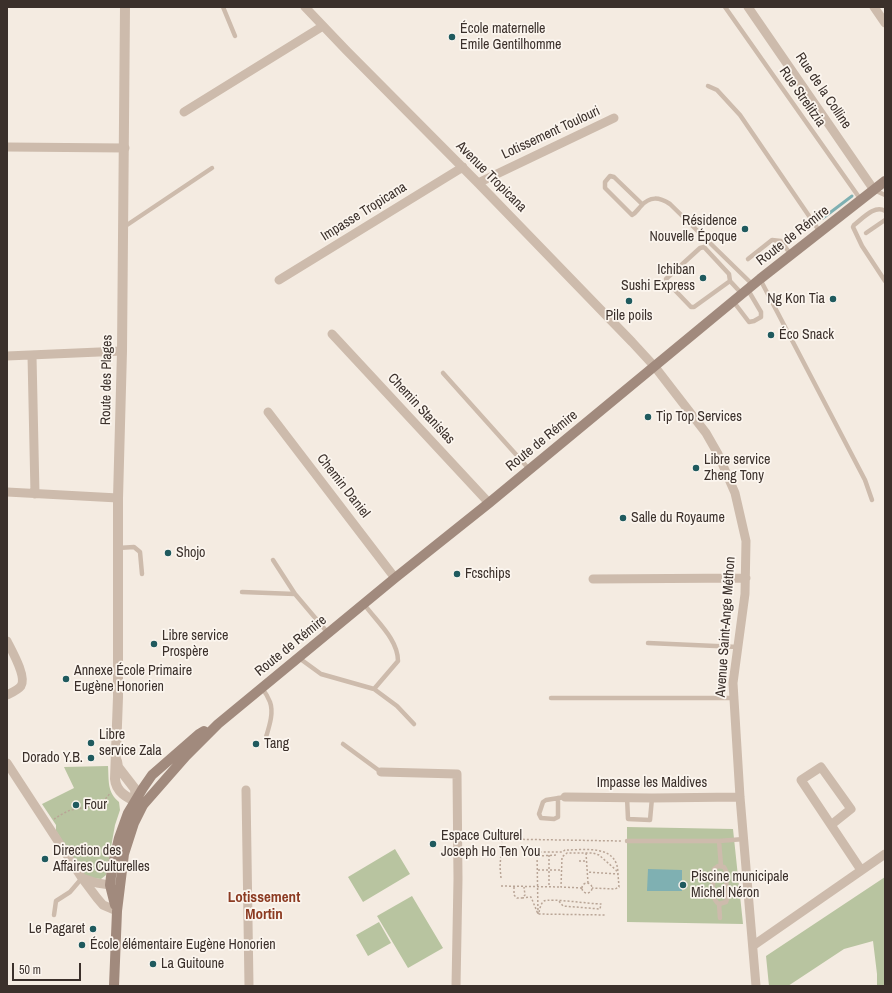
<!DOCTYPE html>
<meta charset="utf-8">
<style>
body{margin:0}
#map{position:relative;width:892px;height:993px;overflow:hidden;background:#f4ebe1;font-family:"Archivo Narrow",sans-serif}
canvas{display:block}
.frame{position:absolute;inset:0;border:8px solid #3b302b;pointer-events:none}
.scale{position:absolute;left:12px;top:963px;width:69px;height:18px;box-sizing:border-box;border:2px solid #3b302b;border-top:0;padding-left:5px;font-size:12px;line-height:14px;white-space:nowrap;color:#3b302b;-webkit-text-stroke:3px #fbf5ee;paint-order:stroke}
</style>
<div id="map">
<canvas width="892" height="993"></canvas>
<div class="frame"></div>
<div class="scale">50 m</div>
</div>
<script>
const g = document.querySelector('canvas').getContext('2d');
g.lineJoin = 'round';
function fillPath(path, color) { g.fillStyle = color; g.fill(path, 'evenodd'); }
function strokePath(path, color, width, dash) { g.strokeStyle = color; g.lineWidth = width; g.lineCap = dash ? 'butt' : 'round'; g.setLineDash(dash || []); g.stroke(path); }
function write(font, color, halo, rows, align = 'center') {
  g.font = font + ' "Archivo Narrow",sans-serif'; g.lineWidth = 3.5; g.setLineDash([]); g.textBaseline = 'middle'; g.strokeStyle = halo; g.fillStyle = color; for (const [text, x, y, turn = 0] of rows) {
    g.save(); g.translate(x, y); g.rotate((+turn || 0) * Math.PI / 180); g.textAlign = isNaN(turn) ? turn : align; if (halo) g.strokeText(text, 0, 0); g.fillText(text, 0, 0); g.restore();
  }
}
fillPath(new Path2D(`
 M108,766C109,781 107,792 119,802L120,810L115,825L106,875L101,879L91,878L84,875L56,831V825L42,804L74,788L64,767Z
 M627,827L733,829L743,924L627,922Z
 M395,849L410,874L363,902L348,877Z
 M885,877V986H877V974L873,941L844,949L788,986H769L766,956Z
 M412,896L443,948L408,968L377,916Z
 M379,922L391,943L368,956L356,935Z`), '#b8c4a0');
fillPath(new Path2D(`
 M648,869L682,870V891H647Z`), '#7fb0b2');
strokePath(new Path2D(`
 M823,218L852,196`), '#7fb0b2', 3);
strokePath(new Path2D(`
 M54,819C59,816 65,812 71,810C85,807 102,807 110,793
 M586,853L588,883
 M549,855V887
 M538,856L558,855
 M579,861H587
 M538,870H561
 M501,878L500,867L502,839L621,841
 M582 888a5 5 0 1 1 10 0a5 5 0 1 1-10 0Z
 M501,886L561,887
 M514,887V895L517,898H522L525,895L524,887
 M582,888L561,887L562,857L567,853H593L599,855L616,870L618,874L619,887L615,889L592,888
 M522,898L531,897L538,914L605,915
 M539,912C540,908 541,903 544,901C550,898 591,904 601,904L600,909L563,906L558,900
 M538,914L537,853L539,852H562L565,850C586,850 618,844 618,874L587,872`), '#b9a596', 1.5, [2, 2]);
strokePath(new Path2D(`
 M223,7L235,36
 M725,7L861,200
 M708,86L717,90L740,115L820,232
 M874,190L885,195
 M642,204L614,177L610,176L605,182V188L632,215C636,213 638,209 641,206C650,196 659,197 670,204L753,285
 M885,211C875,204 862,219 854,225L853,227L862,246L885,281
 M124,227L212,168
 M866,233L885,220
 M748,259L772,240L781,241L791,255
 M760,279L865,480L872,500
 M730,281L694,307H691L667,282L666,279L700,248L704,247L729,274L730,281L742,294
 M733,301L749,322L754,321L761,317V312L748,290
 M443,373L529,469
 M118,548L134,547L140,552L142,574
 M273,560L295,594
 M242,592L295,594L328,633
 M364,604C376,621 398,639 398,661L374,689
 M648,643L738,647
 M299,658L321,674L374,689L397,706L414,724
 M262,688C265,692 268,697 270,702C274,713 269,727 266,737
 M551,698H733
 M343,744L381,772
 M627,797L628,819L650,820L652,798
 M558,798V817L554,819L541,818L539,814L543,802L546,800L565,797
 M627,841H719L744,839
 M719,841L721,866
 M719,904L726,902L727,899L726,871L724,867L718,866L714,869C714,880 709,898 719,904L720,918
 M54,915L56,901L70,892L82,878`), '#cdbbac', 4.5);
strokePath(new Path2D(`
 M305,7L346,50L478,183L632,342L655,367L706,433L718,454L735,493L746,541L745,594L733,683L740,797L756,986
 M748,7L874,190
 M874,7L885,23
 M184,112L323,26
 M7,147L125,148
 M478,183L614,118
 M279,280L463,167
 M332,334L489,503
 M7,356L122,351
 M32,356L35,494
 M268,412L395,578
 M7,492L118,498
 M593,579L746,578
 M7,641C12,651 27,677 21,686C18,690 11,693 7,695
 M7,763L82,878L97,898L103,905L117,911
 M381,772L457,774L458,879L456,986
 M246,790L249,986
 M565,797L652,798L740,797
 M831,825L851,809L821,767L801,780L861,870
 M82,878L97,883L110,885L113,890
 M754,945L885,854`), '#cdbbac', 9);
strokePath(new Path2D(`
 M125,7L122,351L118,498V697L115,779C116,794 131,799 143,805
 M117,761L118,767L135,789L136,801`), '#cdbbac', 10);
strokePath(new Path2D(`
 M115,905L110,885L112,868L119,838L128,813L143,788L152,775L199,734L204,731
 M114,986L117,911L124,854L134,823L143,805L186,756L218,724L395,578L489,503L760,279L885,181`), '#a18a7d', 10);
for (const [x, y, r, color] of [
 [452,37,4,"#1f5a5e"],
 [745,229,4,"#1f5a5e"],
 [703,278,4,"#1f5a5e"],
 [833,299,4,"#1f5a5e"],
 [629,301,4,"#1f5a5e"],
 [771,335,4,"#1f5a5e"],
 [648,417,4,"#1f5a5e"],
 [696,468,4,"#1f5a5e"],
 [623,518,4,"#1f5a5e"],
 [168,553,4,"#1f5a5e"],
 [457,574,4,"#1f5a5e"],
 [154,644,4,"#1f5a5e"],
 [66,679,4,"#1f5a5e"],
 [91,743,4,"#1f5a5e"],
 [256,744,4,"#1f5a5e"],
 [91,758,4,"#1f5a5e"],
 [76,805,4,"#1f5a5e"],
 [433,844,4,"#1f5a5e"],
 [45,859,4,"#1f5a5e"],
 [683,885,4,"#1f5a5e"],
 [93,929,4,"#1f5a5e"],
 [82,945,4,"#1f5a5e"],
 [153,964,4,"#1f5a5e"]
]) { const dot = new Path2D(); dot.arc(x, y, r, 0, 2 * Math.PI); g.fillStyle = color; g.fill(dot); strokePath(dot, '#fbf5ee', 1.5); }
write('14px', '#3b302b', '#fbf5ee', [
 ["École maternelle",460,29],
 ["Emile Gentilhomme",460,45],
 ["Résidence",737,221,"right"],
 ["Nouvelle Époque",737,237,"right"],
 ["Ichiban",695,270,"right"],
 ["Sushi Express",695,286,"right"],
 ["Ng Kon Tia",825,299,"right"],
 ["Pile poils",629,316,"center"],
 ["Éco Snack",779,335],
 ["Tip Top Services",656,417],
 ["Libre service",704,460],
 ["Zheng Tony",704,476],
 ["Salle du Royaume",631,518],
 ["Shojo",176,553],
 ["Fcschips",465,574],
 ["Libre service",162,636],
 ["Prospère",162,652],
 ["Annexe École Primaire",74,671],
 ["Eugène Honorien",74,687],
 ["Libre",99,735],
 ["service Zala",99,751],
 ["Tang",264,744],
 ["Dorado Y.B.",83,758,"right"],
 ["Four",84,805],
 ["Espace Culturel",441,836],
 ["Joseph Ho Ten You",441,852],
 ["Direction des",53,851],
 ["Affaires Culturelles",53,867],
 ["Piscine municipale",691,877],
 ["Michel Néron",691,893],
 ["Le Pagaret",85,929,"right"],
 ["École élémentaire Eugène Honorien",90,945],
 ["La Guitoune",161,964]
], 'left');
write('14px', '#3b302b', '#fbf5ee', [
 ["Rue de la Colline",823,91,56],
 ["Rue Strelitzia",802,97,55],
 ["Lotissement Toulouri",551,133,-25],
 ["Avenue Tropicana",491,177,45],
 ["Impasse Tropicana",364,212,-32],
 ["Route de Rémire",793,236,-38],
 ["Route des Plages",107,380,-89],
 ["Chemin Stanislas",421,409,47],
 ["Route de Rémire",542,441,-39],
 ["Chemin Daniel",343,486,52],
 ["Avenue Saint-Ange Méthon",726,627,-86],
 ["Route de Rémire",291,646,-39],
 ["Impasse les Maldives",652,783]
]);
write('bold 15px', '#8c3b22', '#fbf5ee', [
 ["Lotissement",264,898],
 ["Mortin",264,915]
]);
</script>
